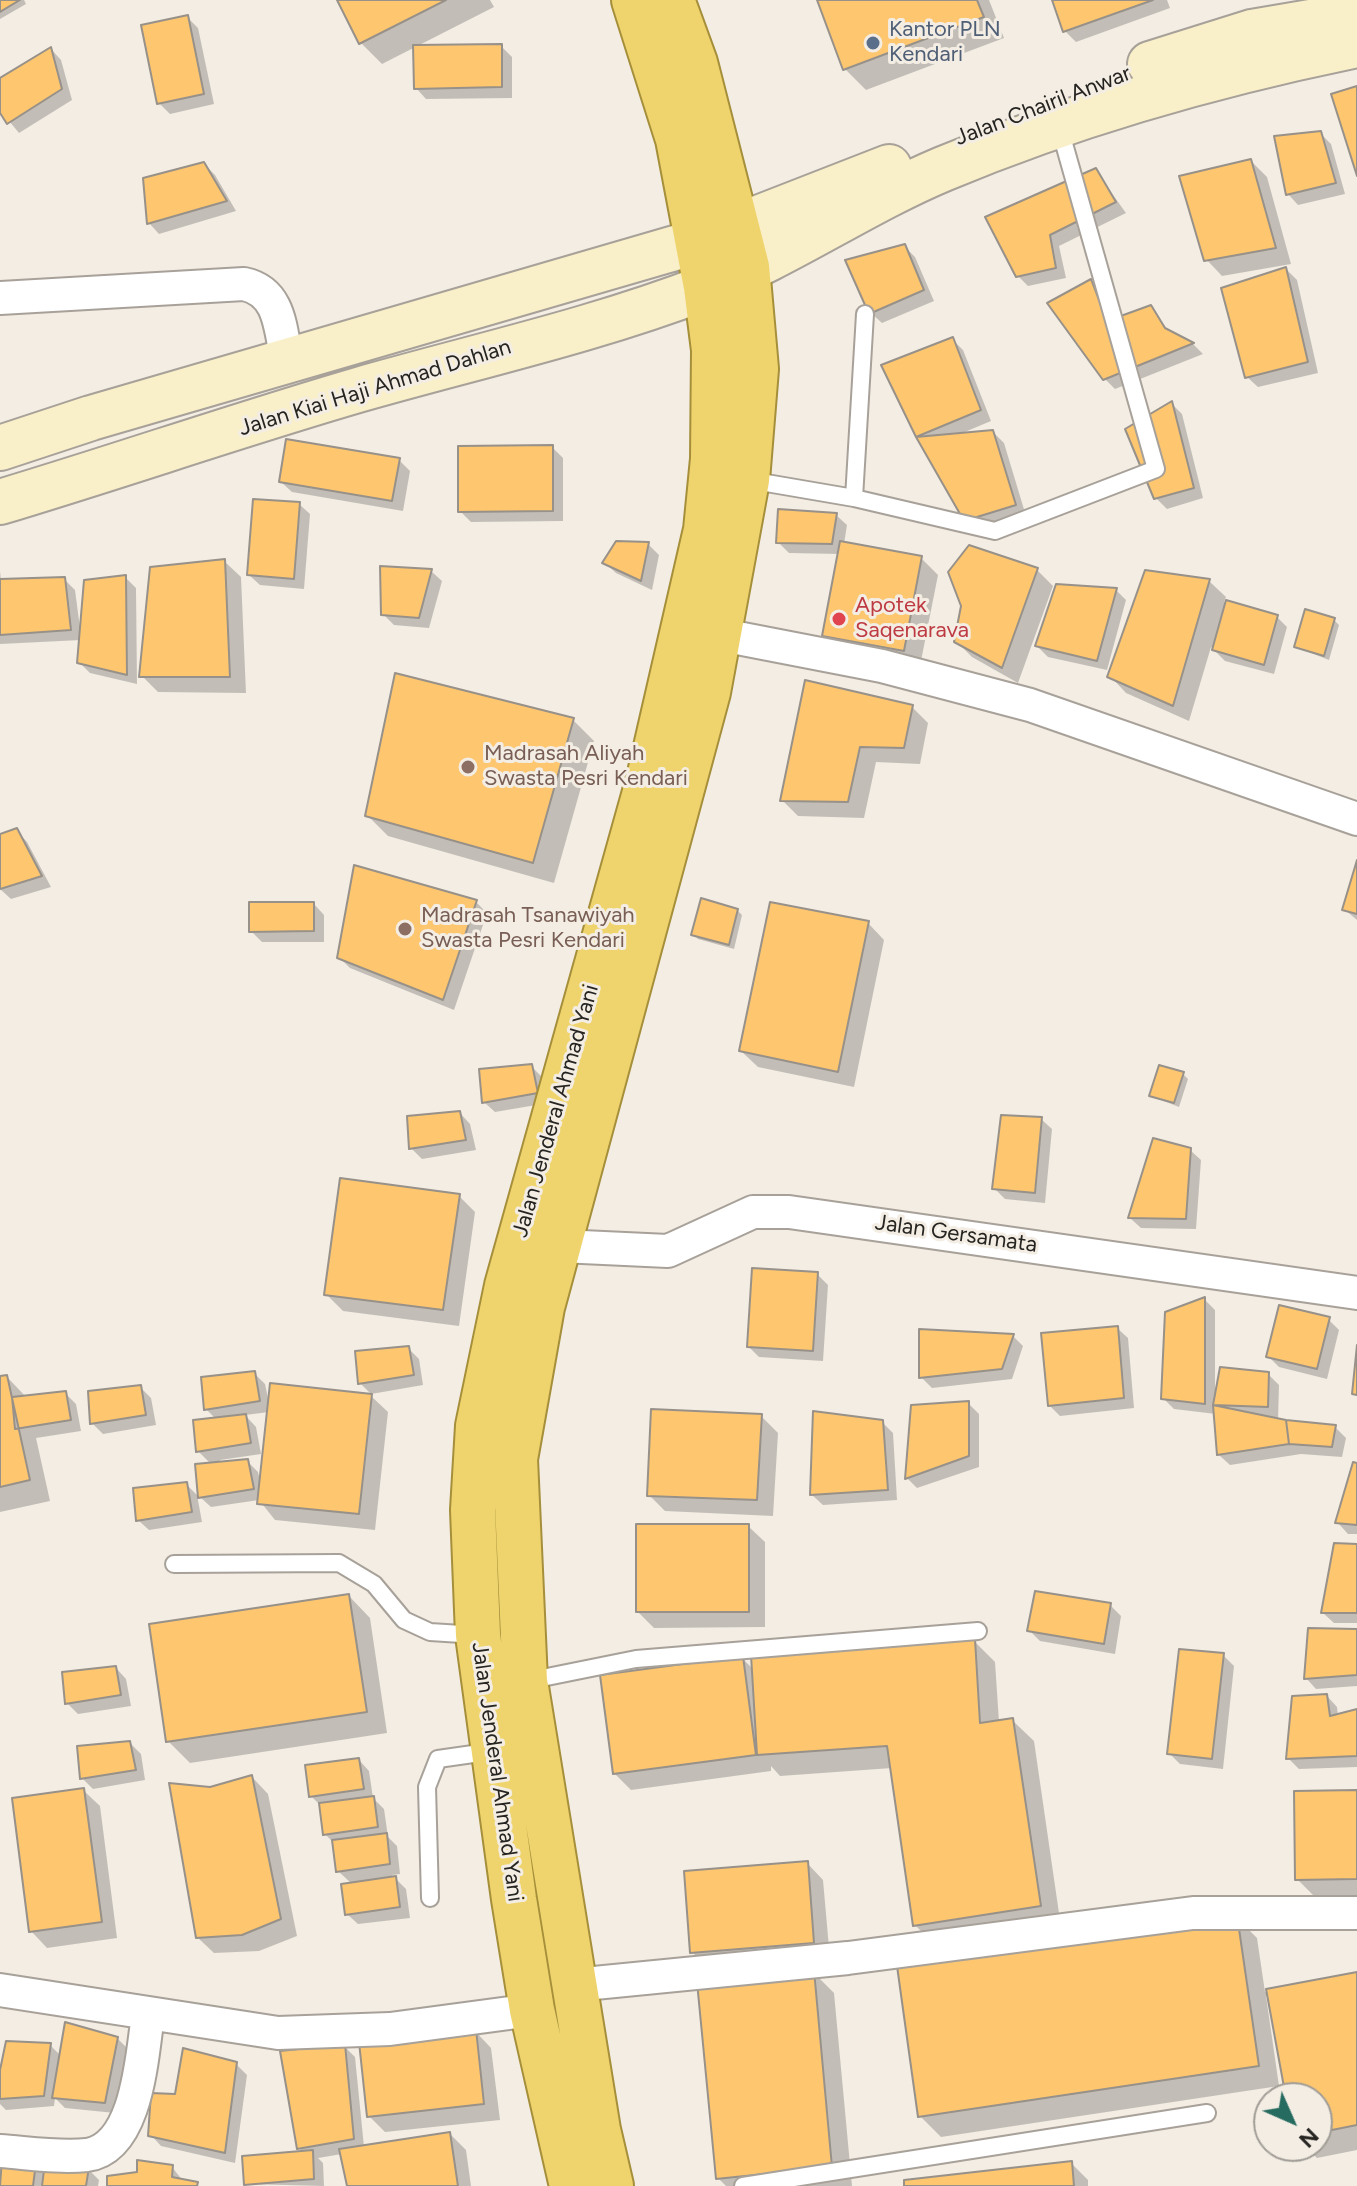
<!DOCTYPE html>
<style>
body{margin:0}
#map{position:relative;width:1357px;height:2186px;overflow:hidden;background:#f3ede4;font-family:Figtree,sans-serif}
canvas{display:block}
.north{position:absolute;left:1253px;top:2082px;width:80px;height:80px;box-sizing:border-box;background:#f3ede4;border:2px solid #a19d96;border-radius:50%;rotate:135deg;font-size:22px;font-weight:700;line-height:32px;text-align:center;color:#262420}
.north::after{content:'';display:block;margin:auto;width:28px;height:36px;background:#266b5f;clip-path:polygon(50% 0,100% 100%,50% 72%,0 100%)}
</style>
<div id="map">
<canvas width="1357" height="2186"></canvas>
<div class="north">N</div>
</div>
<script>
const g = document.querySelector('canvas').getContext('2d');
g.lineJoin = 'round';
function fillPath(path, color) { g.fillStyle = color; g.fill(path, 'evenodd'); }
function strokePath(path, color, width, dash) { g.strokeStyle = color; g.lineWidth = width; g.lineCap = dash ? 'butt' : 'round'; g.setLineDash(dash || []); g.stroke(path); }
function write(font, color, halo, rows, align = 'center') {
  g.font = font + ' Figtree,sans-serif'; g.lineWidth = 6; g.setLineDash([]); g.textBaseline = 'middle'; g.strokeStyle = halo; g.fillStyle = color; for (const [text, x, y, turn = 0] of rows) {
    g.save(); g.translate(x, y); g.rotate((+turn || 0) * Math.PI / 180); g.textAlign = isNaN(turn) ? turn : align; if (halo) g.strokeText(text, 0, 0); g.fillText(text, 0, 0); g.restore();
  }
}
fillPath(new Path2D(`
 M0,0H24L26,4L0,19Z
 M339,0H490L494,7L382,64L361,43Z
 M819,0H989L1004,38L866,90L845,69Z
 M1054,0H1167L1170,8L1076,42L1065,31Z
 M187,17L198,28L214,104L170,114L159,103Z
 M501,46L512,57V98L426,99L416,88Z
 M51,49L61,60L72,100L19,133L0,110V80Z
 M1320,133L1331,144L1345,194L1298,205L1288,194Z
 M1251,161L1267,177L1291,264L1222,276L1206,259Z
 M204,164L215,175L236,211L159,234L149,223Z
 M1095,170L1126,213L1059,246L1066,278L1028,286L1017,275Z
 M904,246L915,257L934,301L882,323L871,313Z
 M1286,269L1297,280L1318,373L1258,387L1247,377Z
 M1091,282L1101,292L1112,321L1151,307L1170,333L1193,344L1203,354L1115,389L1104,378Z
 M952,339L963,350L991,421L960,434L993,432L1004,443L1026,516L977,531L966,520L918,436Z
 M1172,404L1182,414L1203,498L1167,509L1156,498Z
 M552,447L563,458V521L471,522L460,511Z
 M399,460L410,471L403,511L292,492L281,482Z
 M299,504L310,514L304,589L260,585L249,575Z
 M836,515L847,525L844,544L921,558L938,575L920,666L841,652L824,635L840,554L789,553L778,542Z
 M648,544L659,555L652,590L616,573L605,563Z
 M224,561L241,577L246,693L158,692L142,676Z
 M1037,570L1053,586L1018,683L972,657L956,641Z
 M0,571L1,581L64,579L75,590L80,628L125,577L136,588L137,684L90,673L79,662L81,640L0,644Z
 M431,571L442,581L429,628L394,625L383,614Z
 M1146,572L1209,581L1226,597L1224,602L1277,617L1287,627L1274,674L1225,661L1211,647L1189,721L1126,693L1110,676Z
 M1116,590L1126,600L1107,670L1048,657L1037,646Z
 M1334,620L1339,625L1329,660L1296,647Z
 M912,707L928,723L920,764L876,762L864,818L798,816L782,800Z
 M573,720L594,741L554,883L388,836L367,815Z
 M17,831L27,842L51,887L11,899L0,889V837Z
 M1357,867V920L1344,909Z
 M476,902L487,913L454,1010L350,968L339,957Z
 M314,904L324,915V942H262L251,931Z
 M737,910L742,915L734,949L698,939L693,934Z
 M868,923L884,940L854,1087L758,1067L741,1051Z
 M531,1066L542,1077L548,1103L495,1112L484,1102Z
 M1183,1074L1188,1079L1179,1107L1151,1096Z
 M460,1113L470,1124L476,1150L422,1159L411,1148Z
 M1041,1119L1052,1129L1045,1203L1005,1199L994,1188Z
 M1190,1150L1201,1160L1196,1229L1141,1228L1130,1218Z
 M459,1196L475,1212L459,1326L343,1311L326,1294Z
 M817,1274L828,1285L823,1361L759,1357L749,1347Z
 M1204,1299L1215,1310V1393L1268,1374L1279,1385L1278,1421L1335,1427L1346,1438L1342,1457L1301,1454L1230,1465L1219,1455L1216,1414L1174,1409L1163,1398Z
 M1328,1319L1339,1330L1327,1379L1279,1367L1268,1356Z
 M1117,1328L1128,1338L1134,1408L1060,1416L1049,1405Z
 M1013,1336L1023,1346L1012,1379L932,1388L921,1377Z
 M408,1348L419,1359L423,1385L371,1394L360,1383Z
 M254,1373L265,1384L269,1403L371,1396L388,1412L375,1530L275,1520L259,1500L211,1507L200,1497L211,1464L198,1451L216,1419L206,1409ZM269,1412L260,1481L258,1472L247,1461L221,1464L220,1460L261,1454L256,1427L245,1415Z
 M7,1377L28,1399L65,1393L76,1404L81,1431L36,1438L50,1501L0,1512V1378Z
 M140,1387L151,1398L156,1425L103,1434L92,1423Z
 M968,1403L979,1414V1467L917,1488L907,1478Z
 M761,1416L778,1433L773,1516L665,1511L649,1495Z
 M882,1422L893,1433L897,1500L823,1505L812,1495Z
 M1357,1465V1534H1348L1338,1523Z
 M186,1484L197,1495L202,1522L149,1530L138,1520Z
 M748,1526L765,1542V1627L654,1628L638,1612Z
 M1357,1546V1623H1334L1323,1613Z
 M349,1596L370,1618L387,1733L190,1763L168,1741Z
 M1110,1605L1121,1616L1115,1654L1040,1641L1029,1630Z
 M1357,1631V1686L1316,1689L1306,1678Z
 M974,1641L995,1662L999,1722L1012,1720L1034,1741L1061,1927L936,1946L915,1925L892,1768L780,1776L771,1766V1771L631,1790L615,1774L742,1658L754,1670Z
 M1223,1655L1234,1666L1223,1769L1180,1764L1169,1753Z
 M116,1668L126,1679L131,1706L78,1714L67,1703Z
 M1327,1696L1337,1707L1338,1716L1357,1711V1767L1299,1769L1288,1758Z
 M130,1743L141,1754L145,1780L93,1789L82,1778Z
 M359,1760L369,1771L373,1798L384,1809L388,1837L397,1846L400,1874L392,1875L406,1889L410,1918L358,1924L347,1914L352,1884L338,1871L334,1843L325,1834L322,1807L311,1796Z
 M252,1777L268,1794L297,1936L259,1951L214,1953L197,1937L210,1790Z
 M83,1790L100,1806L117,1938L47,1948L31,1931Z
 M1357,1792V1900H1318L1297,1879Z
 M807,1863L823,1880L830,1959L709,1969L692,1952Z
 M1236,1917L1257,1938L1265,1992L1357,1974V2150L1317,2158L1305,2146H1317V2098H1288L1269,1995L1266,1996L1279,2086L941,2137L920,2116Z
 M813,1972L834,1993L852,2186H726L718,2178Z
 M475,2031L491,2048L500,2120L385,2132L369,2116Z
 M117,2038L128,2049L115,2113L65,2108L55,2098L54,2106L6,2110L0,2104V2079L50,2045L61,2056Z
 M344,2046L355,2057L364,2147L450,2134L466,2150L471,2186H349L342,2154L318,2158L323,2163L324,2186L245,2184L304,2153L299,2148Z
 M236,2064L247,2075L235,2163L161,2146L151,2135L177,2096Z
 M1071,2163L1088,2180V2186H906Z
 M35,2165L45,2175L88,2169L99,2180L98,2186H0V2167Z
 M172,2167L183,2181L199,2186H109Z`), '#0003');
const building = new Path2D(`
 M0,0H20L0,12Z
 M337,0H446L359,44Z
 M817,0H977L984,17L843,70Z
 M1052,0H1153L1063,32Z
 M188,15L204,94L157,104L141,25Z
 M502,44V87L414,89L413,45Z
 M51,47L62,89L7,124L0,113V78Z
 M1357,86V176L1331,94Z
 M1321,131L1336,183L1286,195L1274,136Z
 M1251,159L1276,248L1204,261L1179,176Z
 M204,162L227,201L147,224L143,178Z
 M1096,168L1116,202L1050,235L1056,268L1016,277L985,217Z
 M905,244L924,290L869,314L845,260Z
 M1286,267L1308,362L1245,378L1221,288Z
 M1091,279L1107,321L1151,305L1165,328L1194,343L1103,380L1047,303Z
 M953,337L981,410L916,437L881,365Z
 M1172,401L1194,488L1154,499L1125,429Z
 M993,430L1016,505L964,521L916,437Z
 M286,439L400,458L392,501L279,482Z
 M553,445V511L458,512V446Z
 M253,499L300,502L294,579L247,575Z
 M778,509L837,513L832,544L776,543Z
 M616,541L649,542L641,581L602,563Z
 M840,541L922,556L904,651L822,636Z
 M969,545L1038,568L1002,668L954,642L961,606L948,572Z
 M225,559L230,677H139L150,567Z
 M380,566L432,569L419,618L381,615Z
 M1145,570L1210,579L1173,706L1107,677Z
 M126,575L127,675L77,663L84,580Z
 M65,577L71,630L0,635V579Z
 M1056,584L1117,588L1097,661L1035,646Z
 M1226,600L1278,615L1264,665L1212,650Z
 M1305,609L1335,618L1324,656L1294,647Z
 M395,673L574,718L533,863L365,816Z
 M805,680L913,705L904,748L860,747L848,802L780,801Z
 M17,828L42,876L0,889V834Z
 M1357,860V914L1342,910Z
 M354,865L477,900L443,1000L337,958Z
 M701,898L738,909L729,945L691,935Z
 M249,902H314V931L249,932Z
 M770,902L869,921L838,1072L739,1051Z
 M532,1064L538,1093L482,1103L479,1069Z
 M1159,1065L1184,1072L1174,1103L1149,1096Z
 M460,1111L466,1140L409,1149L407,1116Z
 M1001,1115L1042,1117L1035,1193L992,1189Z
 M1153,1138L1191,1148L1186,1219L1128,1218Z
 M340,1178L460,1194L443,1310L324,1295Z
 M752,1268L818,1272L813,1351L747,1347Z
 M1205,1297V1404L1161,1399L1165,1312Z
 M1279,1305L1330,1317L1317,1369L1266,1357Z
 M1118,1326L1124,1398L1048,1406L1041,1333Z
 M919,1329L1014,1334L1002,1369L919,1378Z
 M1357,1345V1395L1352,1394Z
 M409,1346L414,1375L358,1384L355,1351Z
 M1220,1367L1269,1372L1268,1407L1213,1405Z
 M255,1371L260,1401L204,1410L201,1377Z
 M7,1375L30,1480L0,1487V1376Z
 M270,1383L372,1394L359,1514L257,1504Z
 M141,1385L146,1415L90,1424L88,1391Z
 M66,1391L71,1420L15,1429L12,1397Z
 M969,1401V1456L905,1479L911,1405Z
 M1213,1405L1286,1420L1289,1444L1217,1455Z
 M651,1409L762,1414L757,1500L647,1496Z
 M813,1411L883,1420L888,1490L810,1495Z
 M246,1414L251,1443L196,1452L193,1420Z
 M1286,1420L1336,1425L1332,1447L1289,1444Z
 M248,1459L254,1489L198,1498L195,1464Z
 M1353,1462L1357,1463V1525L1335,1523Z
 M187,1482L192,1512L136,1521L133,1488Z
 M636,1524H749V1612H636Z
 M1334,1543L1357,1544V1613H1321Z
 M1035,1591L1111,1603L1104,1644L1027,1631Z
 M349,1594L367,1712L166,1742L149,1624Z
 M1308,1628L1357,1629V1675L1304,1679Z
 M975,1639L980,1723L1013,1718L1041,1906L913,1926L887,1746L757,1755L751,1655Z
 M1179,1649L1224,1653L1212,1759L1167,1754Z
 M743,1656L756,1755L613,1774L600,1675Z
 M116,1666L121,1695L65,1704L62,1672Z
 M1327,1694L1330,1716L1357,1709V1756L1286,1759L1292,1696Z
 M130,1741L136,1770L80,1779L77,1746Z
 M359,1758L364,1789L309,1797L305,1765Z
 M252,1775L281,1919L242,1935L196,1938L169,1783L210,1787Z
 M84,1788L102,1922L29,1932L12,1798Z
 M1357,1790V1879L1295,1880L1294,1791Z
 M374,1796L378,1827L323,1835L319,1803Z
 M387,1833L390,1864L336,1872L332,1840Z
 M808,1861L814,1943L690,1953L684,1871Z
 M396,1876L400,1907L345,1915L341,1884Z
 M1237,1915L1259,2066L918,2117L897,1966Z
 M814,1970L832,2167L716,2179L697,1982Z
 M1357,1972V2125L1317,2133V2098H1286L1266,1989Z
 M65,2022L118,2037L105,2103L52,2098Z
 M476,2029L484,2104L367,2117L359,2042Z
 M6,2041L51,2043L44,2096L0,2099V2070Z
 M345,2044L354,2139L297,2149L280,2051Z
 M183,2048L237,2062L225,2153L148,2136L151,2093L175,2094Z
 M450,2132L458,2186H347L339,2149Z
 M313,2150L314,2179L244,2185L242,2156Z
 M2,2159L36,2163L33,2186H0Z
 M137,2160L173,2165L172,2177L198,2182L197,2186H107V2176L137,2172Z
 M1072,2161L1074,2186H904V2180Z
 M45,2162L89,2167L86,2186H42Z`);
fillPath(building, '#fdc66f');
strokePath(building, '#979189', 2);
const service = new Path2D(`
 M865,314L854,498L995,531L1156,469L1059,126
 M749,480L854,498
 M174,1564L339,1563L374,1584L404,1620L430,1632L477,1635
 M527,1681L636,1659L978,1631
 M430,1898L427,1787L438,1759L494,1751
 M743,2186L1207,2113`);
const minor = new Path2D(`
 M0,298L244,284C281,292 280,329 287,361
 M722,635L882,666L1030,705L1357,819
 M539,1245L668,1251L753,1212H789L1357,1293
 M574,1985L848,1958L1193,1913H1357
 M0,1990L278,2033L390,2029L532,2010
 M0,2151C28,2153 59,2158 87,2155C138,2148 142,2054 148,2015`);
const secondary = new Path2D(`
 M1150,64L1252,32L1357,14
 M0,448L91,418L699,241L889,167
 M0,502C120,466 238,425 358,390C473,357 592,331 704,288C787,256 862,203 943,169C1077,113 1215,74 1357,45`);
const trunk = new Path2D(`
 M572,2186L532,2010L514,1899L478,1635L473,1510L478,1426L507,1286L649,778L706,530L713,459L714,350L706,287L678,139L634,0
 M611,2186L598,2130L525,1681L515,1459L542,1307L708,692L747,480L756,369L747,267L695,63L672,0`);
strokePath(service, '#a7a199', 20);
strokePath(minor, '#a7a199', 36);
strokePath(secondary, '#a7a199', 48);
strokePath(trunk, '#a68f3b', 48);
strokePath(service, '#fff', 16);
strokePath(minor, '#fff', 32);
strokePath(secondary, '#f9efc8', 44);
strokePath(trunk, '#efd46e', 44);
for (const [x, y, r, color] of [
 [873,43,8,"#5c6f8a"],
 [839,619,8,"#e0444e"],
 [468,767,8,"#8d6e63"],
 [405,929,8,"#8d6e63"]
]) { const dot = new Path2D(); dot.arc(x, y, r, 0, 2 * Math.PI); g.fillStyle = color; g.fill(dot); strokePath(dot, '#f3ede4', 3); }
write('22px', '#4e5e75', '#f3ede4', [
 ["Kantor PLN",889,30],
 ["Kendari",889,55]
], 'left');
write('22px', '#262420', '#f3ede4', [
 ["Jalan Chairil Anwar",1043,106,-21],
 ["Jalan Kiai Haji Ahmad Dahlan",375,388,-17],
 ["Jalan Jenderal Ahmad Yani",556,1111,-74],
 ["Jalan Gersamata",956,1234,8],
 ["Jalan Jenderal Ahmad Yani",497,1772,82]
]);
write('22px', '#be3a42', '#f3ede4', [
 ["Apotek",855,606],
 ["Saqenarava",855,631]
], 'left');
write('22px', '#785e54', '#f3ede4', [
 ["Madrasah Aliyah",484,754],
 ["Swasta Pesri Kendari",484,779],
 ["Madrasah Tsanawiyah",421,916],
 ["Swasta Pesri Kendari",421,941]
], 'left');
</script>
